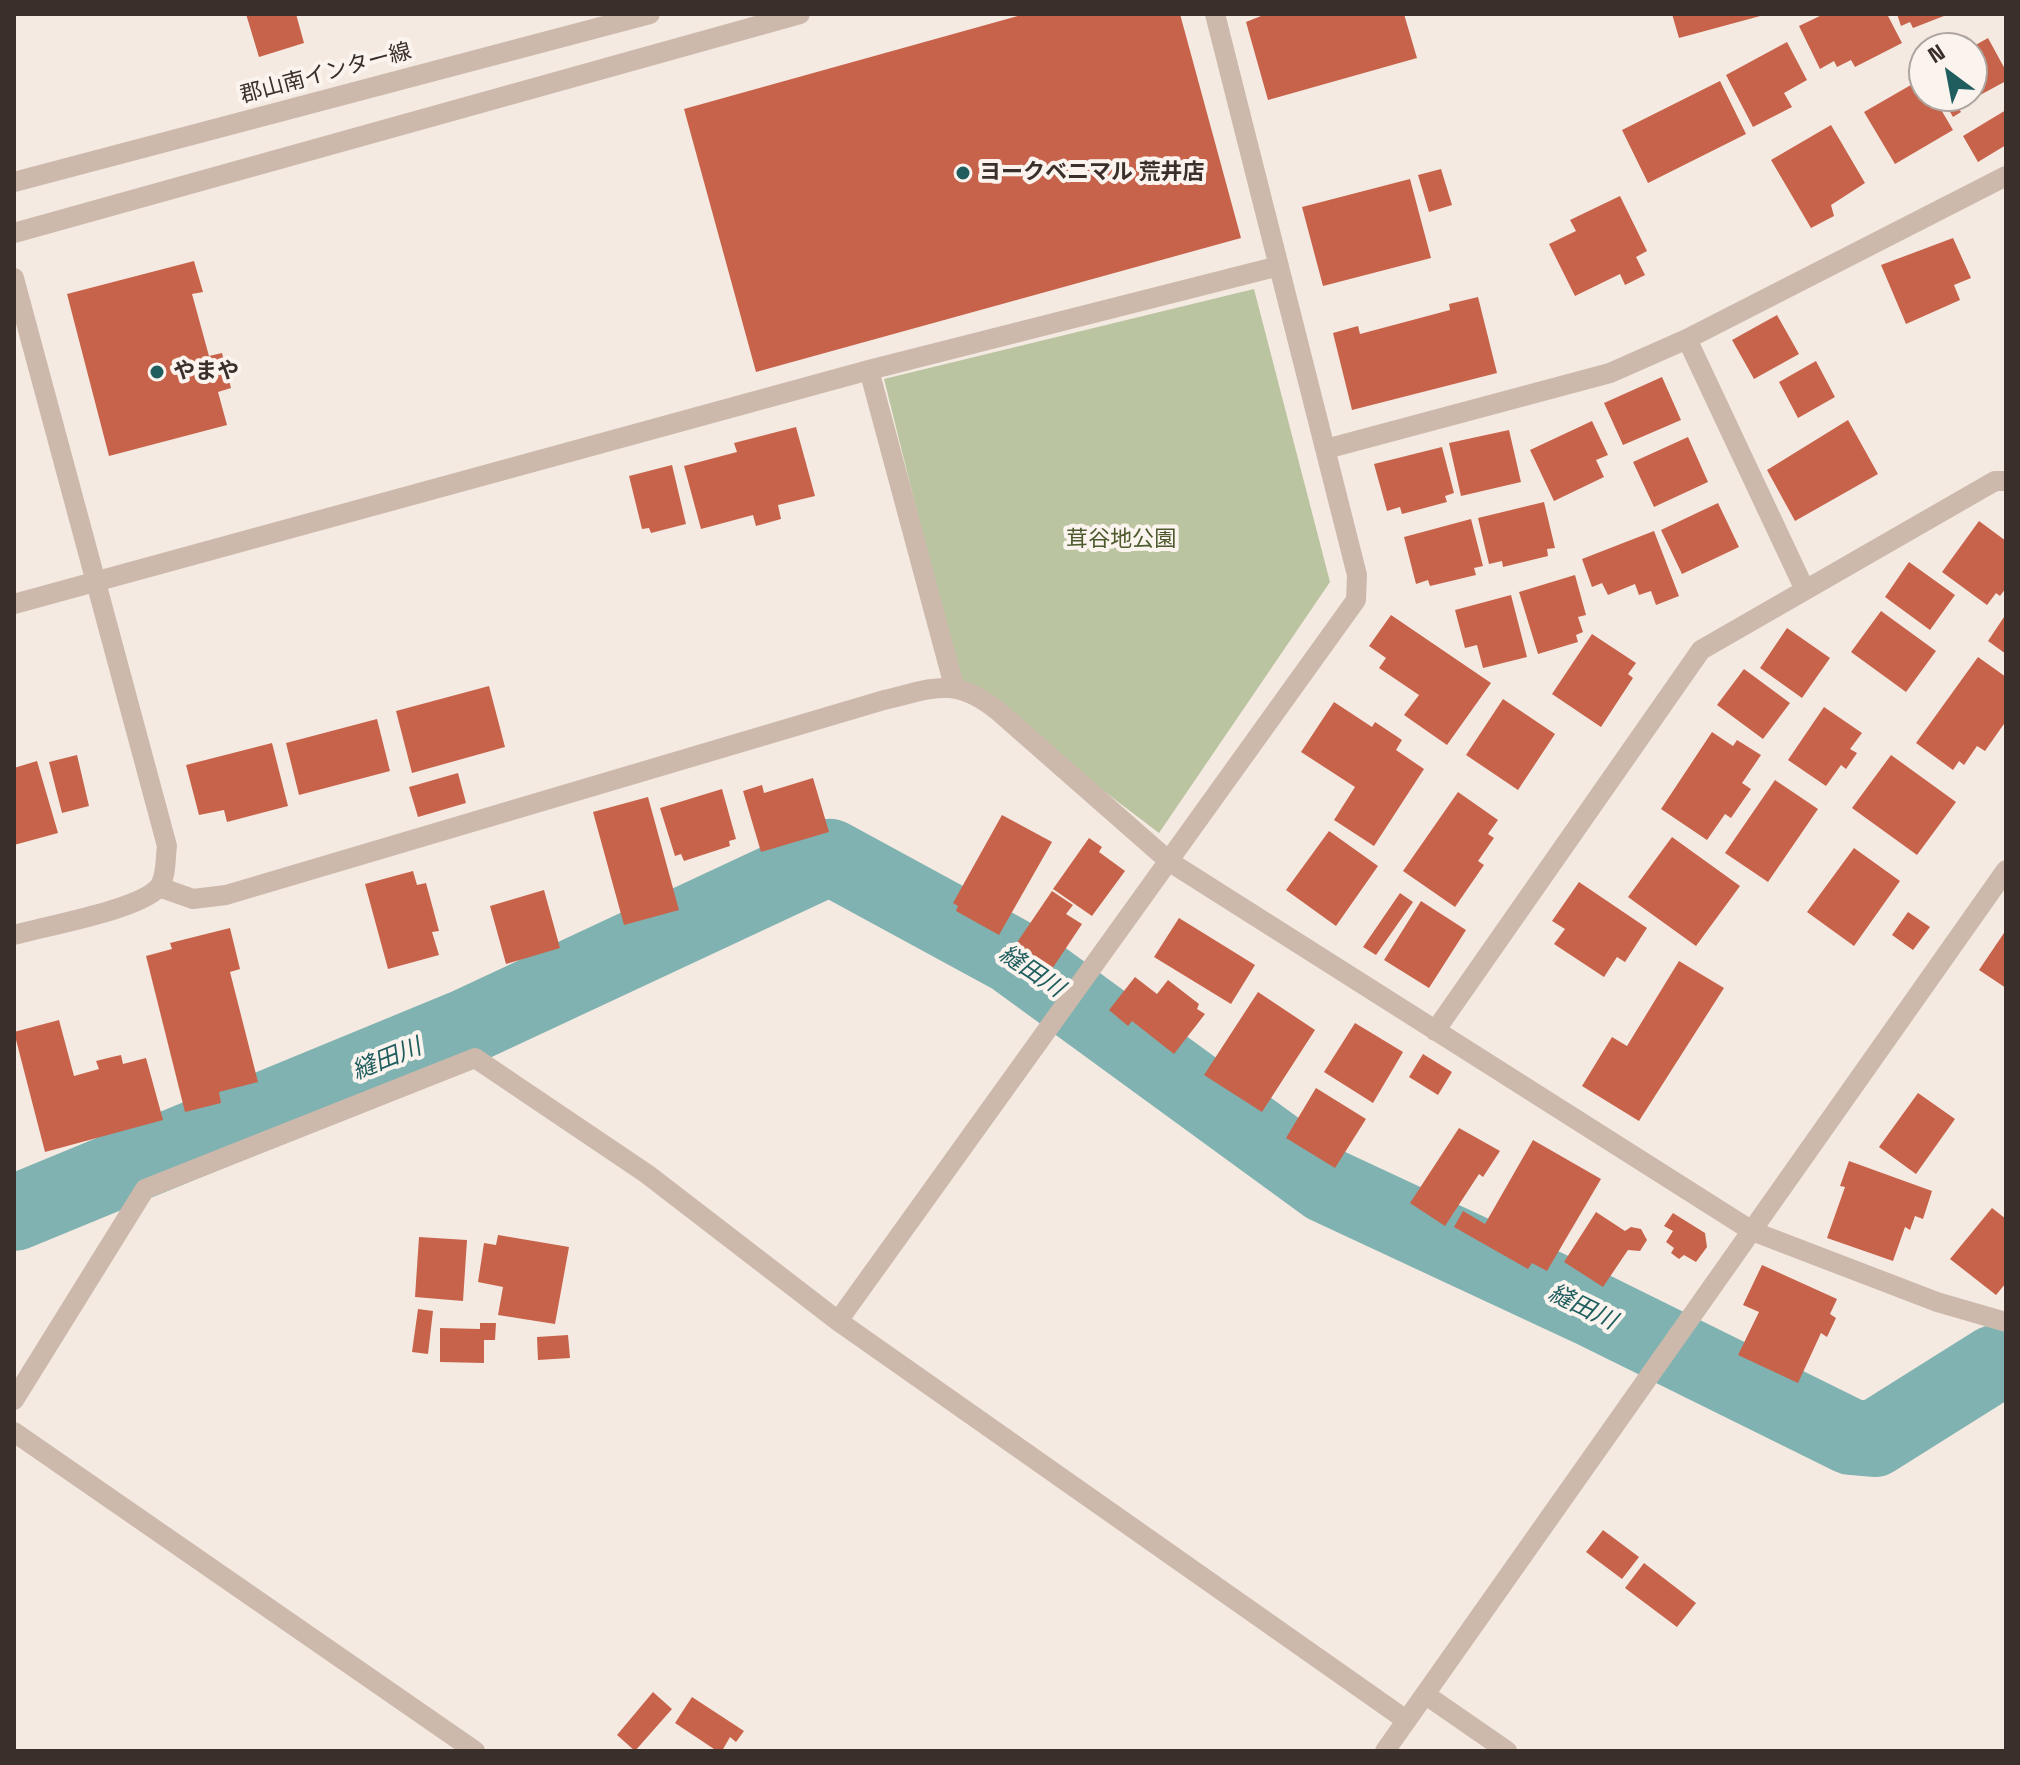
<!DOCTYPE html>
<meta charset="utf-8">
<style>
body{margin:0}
#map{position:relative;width:2020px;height:1765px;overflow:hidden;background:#f4eae1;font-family:"Space Grotesk",sans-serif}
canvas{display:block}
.frame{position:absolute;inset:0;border:16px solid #3b2f2b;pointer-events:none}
.north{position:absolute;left:1908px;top:32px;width:80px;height:80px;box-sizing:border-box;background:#fbf4ee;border:2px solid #aea5a0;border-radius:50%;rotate:328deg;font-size:22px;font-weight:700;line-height:32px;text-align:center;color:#3b2f2b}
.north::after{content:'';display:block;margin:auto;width:28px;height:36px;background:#1f5d5e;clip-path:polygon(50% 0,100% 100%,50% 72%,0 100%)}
</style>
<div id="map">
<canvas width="2020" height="1765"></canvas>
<div class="frame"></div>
<div class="north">N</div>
</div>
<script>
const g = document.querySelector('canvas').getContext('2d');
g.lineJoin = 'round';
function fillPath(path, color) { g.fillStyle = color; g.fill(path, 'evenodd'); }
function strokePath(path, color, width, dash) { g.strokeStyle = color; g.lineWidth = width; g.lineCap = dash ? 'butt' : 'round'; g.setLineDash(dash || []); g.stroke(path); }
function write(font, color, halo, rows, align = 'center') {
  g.font = font + ' "Space Grotesk","Noto Sans JP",sans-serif'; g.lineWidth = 8; g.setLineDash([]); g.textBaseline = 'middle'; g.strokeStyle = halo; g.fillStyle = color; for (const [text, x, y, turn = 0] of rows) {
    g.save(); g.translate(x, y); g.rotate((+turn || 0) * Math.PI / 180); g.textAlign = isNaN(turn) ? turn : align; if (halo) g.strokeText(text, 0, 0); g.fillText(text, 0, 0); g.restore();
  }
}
fillPath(new Path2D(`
 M1254,289L1330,582L1159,833L959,681L884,379Z`), '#bac4a0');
strokePath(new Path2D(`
 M14,1213L466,1027L830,857L1012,956L1326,1185L1590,1308L1851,1437L1874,1439L1995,1363H2006`), '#7fb2b1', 76);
fillPath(new Path2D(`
 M246,14H296L304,43L259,57Z
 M1025,14H1180L1241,238L756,372L684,109Z
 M1266,14H1404L1417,58L1268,100L1246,22Z
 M1672,14H1764V15L1679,38Z
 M1824,14H1887L1902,43L1855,67L1851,60L1837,67L1834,61L1820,69L1799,26Z
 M1897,14H1949L1913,28L1910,22L1901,26Z
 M1988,38L2006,71V81L1958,107L1961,112L1953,117L1941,96H1972V47Z
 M1787,42L1807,80L1784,93L1792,107L1753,127L1726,75Z
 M1923,78L1924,96H1933L1953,130L1895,164L1864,112Z
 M1720,81L1746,134L1648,183L1622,130Z
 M2006,110V145L1978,162L1963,136Z
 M1831,125L1865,183L1831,205L1834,216L1811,228L1771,160Z
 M1441,169L1452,205L1429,212L1418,175Z
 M1410,179L1431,258L1323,286L1302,207Z
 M1620,196L1647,251L1636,257L1645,275L1625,285L1620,274L1575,296L1549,244L1576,231L1570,220Z
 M1953,238L1971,278L1954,285L1960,300L1906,324L1881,265Z
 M194,261L203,292L192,294L209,356L222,353L231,388L218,392L227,425L109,456L67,294Z
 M1478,297L1497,373L1352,410L1333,333L1358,326L1360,334L1450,310L1449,304Z
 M1777,315L1799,354L1754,379L1732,340Z
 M1816,361L1835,397L1798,418L1779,382Z
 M1662,377L1681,420L1623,445L1604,403Z
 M1848,420L1878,474L1795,521L1767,470Z
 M1592,421L1608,455L1596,460L1604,477L1554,501L1530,450Z
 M796,427L815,496L778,505L781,519L756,526L753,515L701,529L684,466L737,452L734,443Z
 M1509,430L1521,482L1461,496L1449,443Z
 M1688,437L1708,482L1654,507L1633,462Z
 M1442,447L1454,493L1445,496L1447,502L1402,514L1400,507L1387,511L1374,464Z
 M672,465L686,524L651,533L649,528L642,529L629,476Z
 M1544,502L1555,548L1547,549L1548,556L1503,567L1502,561L1489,564L1478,518Z
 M1718,503L1739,547L1682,574L1661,530Z
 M1471,519L1483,566L1474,568L1476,575L1430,586L1428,580L1416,584L1404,537Z
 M1979,521L2006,541V588L2000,596L1996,593L1987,605L1942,572Z
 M1654,531L1679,596L1656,605L1651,591L1639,595L1635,584L1608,595L1602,583L1592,587L1582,559Z
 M1909,562L1955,595L1930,630L1885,597Z
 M1575,575L1586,615L1578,617L1583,632L1576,635L1578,642L1538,654L1519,592Z
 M1511,595L1527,657L1483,668L1477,645L1465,648L1455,610Z
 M1881,611L1936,651L1906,692L1851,652Z
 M2006,614V654L1988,641Z
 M1391,615L1491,683L1447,745L1404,715L1419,695L1379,668L1386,658L1369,646Z
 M1787,628L1830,658L1802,698L1760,668Z
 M1592,634L1636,663L1628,674L1633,678L1601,727L1552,694Z
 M1978,657L2006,677V721L1985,751L1977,746L1964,765L1959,761L1953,770L1916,743Z
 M1744,669L1790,703L1763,739L1717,705Z
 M489,686L505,747L412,773L396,711Z
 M1503,699L1555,734L1518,790L1466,755Z
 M1334,702L1372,727L1375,722L1402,740L1396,750L1424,769L1374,846L1334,820L1355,787L1301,752Z
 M1824,707L1862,733L1850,749L1857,753L1855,756L1846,769L1841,765L1826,786L1788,760Z
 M377,719L390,771L299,795L286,743Z
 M1712,732L1733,746L1737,740L1761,755L1742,783L1751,789L1731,818L1725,814L1707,840L1661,809Z
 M272,743L288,806L227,822L224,810L199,815L186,765Z
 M77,755L89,806L62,813L49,762Z
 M1891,755L1956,802L1917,855L1852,808Z
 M37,761L58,833L14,845V768Z
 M458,773L466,803L418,817L409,787Z
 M813,778L829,832L761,852L743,791L762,785L764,793Z
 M1775,780L1818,809L1768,882L1725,853Z
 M722,789L736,839L729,841L730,846L684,861L681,854L675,856L660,808Z
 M1458,792L1498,820L1488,834L1494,838L1478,861L1484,865L1455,907L1403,871Z
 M648,797L679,910L624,925L593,812Z
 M1002,815L1052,842L999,935L956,911L958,906L953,903Z
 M1329,831L1378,866L1336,926L1286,890Z
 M1672,837L1740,886L1696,946L1628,897Z
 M1089,838L1102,847L1099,852L1125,871L1092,916L1053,889Z
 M1854,848L1900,881L1854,946L1807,912Z
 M413,871L417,885L426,883L439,931L432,932L439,955L388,969L365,884Z
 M1579,882L1647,928L1625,962L1617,957L1604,977L1554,944L1565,929L1552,921Z
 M544,890L560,948L506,964L490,906Z
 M1052,891L1073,905L1066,914L1082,924L1052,969L1016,944Z
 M1400,893L1413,902L1376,955L1363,947Z
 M1421,901L1466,930L1429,988L1384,960Z
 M1908,912L1930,927L1913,950L1892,935Z
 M1179,918L1255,965L1231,1004L1154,957Z
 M230,928L240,969L230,972L258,1082L219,1092L221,1103L185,1112L146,956L172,949L170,943Z
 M2006,930V988L1979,970Z
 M1679,961L1724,988L1639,1121L1582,1086L1612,1037L1627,1046Z
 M1135,977L1157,994L1168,980L1199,1004L1197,1009L1205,1014L1174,1054L1132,1021L1128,1026L1109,1010Z
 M1258,992L1315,1030L1262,1112L1204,1075Z
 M59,1020L74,1076L99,1069L96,1061L112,1057L121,1055L123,1064L146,1058L163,1120L45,1152L14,1032Z
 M1355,1023L1403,1052L1373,1103L1324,1072Z
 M1423,1054L1452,1072L1438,1095L1409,1077Z
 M1316,1088L1366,1119L1335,1168L1286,1138Z
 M1918,1093L1955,1119L1916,1174L1879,1147Z
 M1459,1128L1500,1151L1483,1177L1479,1174L1445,1226L1410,1203Z
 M1533,1140L1601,1179L1547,1271L1532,1263L1528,1269L1454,1227L1463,1211L1485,1224Z
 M1849,1161L1932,1191L1923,1219L1915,1216L1910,1230L1905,1227L1893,1261L1827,1238L1845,1187L1840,1186Z
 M1992,1208L2006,1219V1283L1996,1295L1950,1259Z
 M1596,1212L1625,1231L1631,1227L1641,1229L1647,1240L1640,1251L1628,1250L1603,1287L1564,1262Z
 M1673,1213L1705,1233L1707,1247L1696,1262L1684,1255L1679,1259L1671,1253L1674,1248L1666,1242L1673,1231L1664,1226Z
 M498,1235L569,1247L555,1324L498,1315L503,1287L478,1282L484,1243L496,1245Z
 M419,1237L467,1240L463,1301L415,1297Z
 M1762,1265L1837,1299L1830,1314L1836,1318L1827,1337L1821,1333L1798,1383L1738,1355L1759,1312L1743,1305Z
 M418,1309L433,1311L428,1354L412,1352Z
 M480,1323H496L495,1340H484V1363L440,1362V1328L480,1329Z
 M568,1335L570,1358L538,1360L537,1337Z
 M1603,1530L1639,1557L1622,1579L1586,1552Z
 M1644,1563L1696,1603L1677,1627L1625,1588Z
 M653,1692L672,1709L635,1751L617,1735Z
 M692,1697L744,1731L736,1742L730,1737L722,1751H717L675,1723Z`), '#c8634b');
strokePath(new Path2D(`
 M1687,339L1805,590
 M869,370L954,686
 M1326,449L1610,373L1687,339L2006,176
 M14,604L869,370L1279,266
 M159,887L193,899L226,895L884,700C935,688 954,676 998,711L1170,862L1752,1231L1937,1302L2006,1322
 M1435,1031L1701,650L1995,481H2006
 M838,1321L1356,600L1357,575L1215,14
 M14,1400L145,1189L475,1058L647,1174L838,1321L1406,1720
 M14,1432L475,1751
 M1426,1695L1507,1751
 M1385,1751L2006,870`), '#cdb9ac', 20);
strokePath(new Path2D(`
 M14,182L650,14
 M14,233L800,14
 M14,278L167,846C165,858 167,878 158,888C138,910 45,926 14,935`), '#cdb9ac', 20);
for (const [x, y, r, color] of [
 [963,173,8,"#1f5d5e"],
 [157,372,8,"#1f5d5e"]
]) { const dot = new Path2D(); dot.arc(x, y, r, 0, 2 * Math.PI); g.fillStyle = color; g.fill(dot); strokePath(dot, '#fbf4ee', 3); }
write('22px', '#3b2f2b', '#fbf4ee', [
 ["郡山南インター線",326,74,-15]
]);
write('bold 22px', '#3b2f2b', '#fbf4ee', [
 ["ヨークベニマル 荒井店",979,173],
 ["やまや",173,372]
], 'left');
write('22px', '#4c5a2e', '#fbf4ee', [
 ["茸谷地公園",1121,540]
]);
write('italic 24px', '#1f5d5e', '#fbf4ee', [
 ["縫田川",1031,972,34],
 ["縫田川",387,1060,-22],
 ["縫田川",1582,1308,26]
]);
</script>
